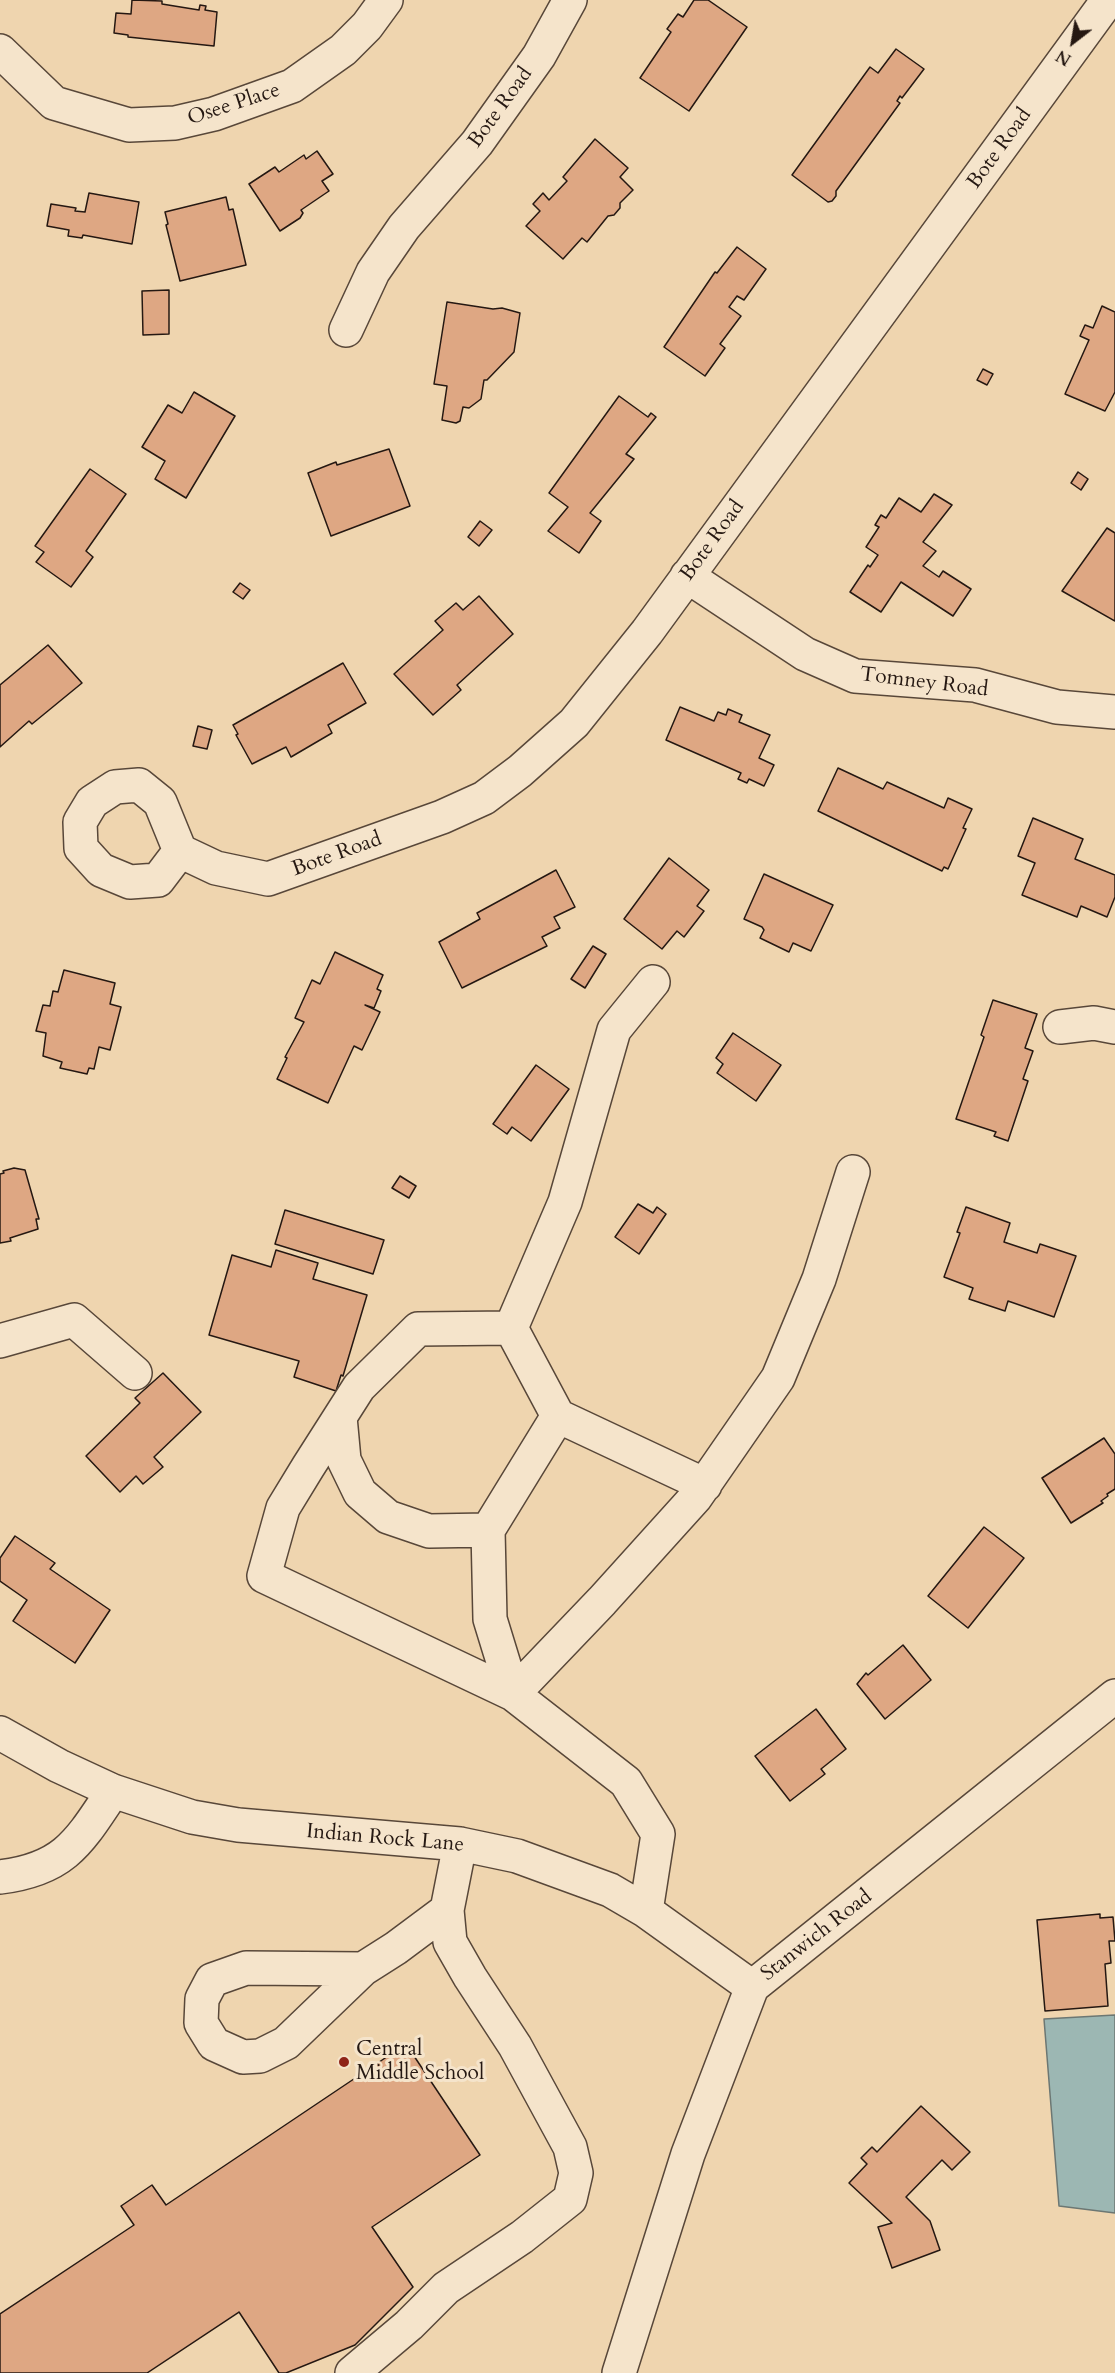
<!DOCTYPE html>
<style>
body{margin:0}
#map{position:relative;width:1115px;height:2373px;overflow:hidden;background:#efd5af;font-family:Cardo,serif}
canvas{display:block}
.north{position:absolute;left:1043px;top:12px;width:60px;height:60px;-webkit-text-stroke:4px #f5e4cb;paint-order:stroke;rotate:211deg;font-size:16px;font-weight:700;line-height:24px;text-align:center;color:#251812}
.north::after{content:'';display:block;margin:auto;width:21px;height:27px;background:#251812;clip-path:polygon(50% 0,100% 100%,50% 72%,0 100%)}
</style>
<div id="map">
<canvas width="1115" height="2373"></canvas>
<div class="north">N</div>
</div>
<script>
const g = document.querySelector('canvas').getContext('2d');
g.lineJoin = 'round';
function fillPath(path, color) { g.fillStyle = color; g.fill(path, 'evenodd'); }
function strokePath(path, color, width, dash) { g.strokeStyle = color; g.lineWidth = width; g.lineCap = dash ? 'butt' : 'round'; g.setLineDash(dash || []); g.stroke(path); }
function write(font, color, halo, rows, align = 'center') {
  g.font = font + ' Cardo,serif'; g.lineWidth = 6; g.setLineDash([]); g.textBaseline = 'middle'; g.strokeStyle = halo; g.fillStyle = color; for (const [text, x, y, turn = 0] of rows) {
    g.save(); g.translate(x, y); g.rotate((+turn || 0) * Math.PI / 180); g.textAlign = isNaN(turn) ? turn : align; if (halo) g.strokeText(text, 0, 0); g.fillText(text, 0, 0); g.restore();
  }
}
const water = new Path2D(`
 M1115,2015V2213L1059,2206L1044,2019Z`);
fillPath(water, '#9cb7b3');
strokePath(water, '#6c7773', 1.5);
const building = new Path2D(`
 M132,0L162,1V4L199,10L200,5L206,6L205,10L217,12L214,46L128,37V35L114,33L116,13L131,14Z
 M694,0H708L747,27L689,111L640,78L671,32L667,29L678,14L683,17Z
 M896,49L924,69L902,98L900,96L897,101L900,103L836,191V196L832,201L828,202L792,175L870,67L878,73Z
 M595,139L628,168L620,177L633,190L620,203V208L614,215L608,216L587,242L582,238L563,259L526,226L540,211L533,204L543,193L549,200L567,181L563,177Z
 M317,151L333,174L322,181L329,191L301,210L303,213L300,218L280,231L249,184L275,167L279,172L304,155L306,159Z
 M89,193L139,202L132,244L83,235L82,238L68,236L69,230L47,226L51,204L76,208L75,211L85,212Z
 M226,197L229,210L233,209L246,265L180,281L166,225L168,224L165,212Z
 M737,247L766,269L744,300L737,296L729,307L741,316L720,344L725,348L705,376L664,347L715,272L717,273Z
 M169,290V334L143,335L142,291Z
 M447,302L493,309L502,308L520,313L514,352L487,380H484L481,399L469,408L463,407L460,421L456,423L442,420L447,386L434,384Z
 M1102,306L1115,312V392L1105,411L1065,394L1089,340L1080,336L1085,325L1093,328Z
 M983,369L993,374L987,385L977,380Z
 M194,392L235,416L186,498L155,479L165,461L142,447L168,405L182,413Z
 M619,396L648,417L651,413L656,417L626,454L634,459L590,513L601,521L579,553L548,531L568,507L549,493Z
 M389,449L410,506L331,536L308,473L336,462L337,465Z
 M90,469L126,494L86,551L93,557L71,587L36,562L44,552L35,546Z
 M1078,472L1088,479L1081,490L1071,483Z
 M934,494L952,505L923,542L936,551L923,566L939,577L943,571L971,589L953,616L901,582L881,612L850,592L868,565L870,567L878,555L866,547L879,527L875,525L881,515L886,518L899,498L921,512Z
 M480,521L492,530L479,546L468,537Z
 M1107,528L1115,533V621L1062,591Z
 M240,583L250,590L243,599L233,592Z
 M479,596L513,634L457,685L461,690L433,715L394,674L443,630L435,621L456,603L463,610Z
 M48,645L82,683L32,724L29,721L0,747V685Z
 M343,663L366,703L328,725L332,733L291,757L286,747L252,764L236,735L238,734L233,725Z
 M680,707L714,721L718,712L726,715L728,709L742,715L739,722L770,735L759,758L774,765L764,786L749,779L747,783L738,779L741,773L666,740Z
 M198,726L212,730L207,749L193,746Z
 M838,768L883,789L887,782L944,808L948,798L972,809L963,828L966,829L948,869L944,867L942,871L818,811Z
 M1033,818L1083,839L1075,859L1115,875V897L1107,917L1081,906L1077,917L1022,895L1035,863L1018,856Z
 M669,858L709,890L697,906L704,911L684,937L677,931L662,949L624,919Z
 M556,870L575,907L554,917L560,928L542,937L547,946L462,988L439,942L480,919L477,913Z
 M764,874L833,905L811,951L793,943L789,952L760,938L764,930L762,927L744,919Z
 M593,946L606,954L585,988L571,979Z
 M335,952L383,975L377,989L381,991L374,1008L365,1005L380,1012L362,1050L354,1046L328,1103L277,1079L287,1058L285,1057L304,1022L295,1018L312,980L320,984Z
 M64,970L115,983L110,1004L121,1007L110,1050L99,1047L94,1069L89,1068L87,1074L60,1068L62,1062L43,1056L46,1033L36,1031L43,1005L50,1006L53,991L58,992Z
 M993,1000L1037,1014L1025,1048L1033,1051L1023,1079L1028,1081L1008,1141L994,1136L996,1132L956,1119L984,1037L981,1035Z
 M733,1033L781,1065L756,1101L717,1073L723,1064L716,1058Z
 M536,1065L569,1089L531,1141L512,1127L507,1134L493,1124Z
 M14,1168L25,1170L39,1219H36L38,1229L10,1238L11,1241L0,1243V1174L4,1173L3,1171Z
 M400,1176L416,1186L409,1198L392,1188Z
 M638,1204L653,1213L657,1207L666,1214L639,1254L615,1237Z
 M966,1207L1010,1223L1004,1242L1037,1253L1040,1244L1076,1256L1054,1317L1008,1301L1005,1311L969,1299L973,1288L944,1277L960,1233L957,1232Z
 M285,1210L384,1240L373,1274L275,1244Z
 M276,1250L318,1263L313,1279L367,1295L343,1376L341,1375L336,1391L294,1377L299,1361L209,1335L232,1255L271,1267Z
 M163,1373L201,1412L154,1457L163,1467L143,1484L136,1476L120,1492L86,1456L140,1403L135,1398Z
 M1104,1438L1115,1454V1489L1107,1494L1108,1496L1101,1501L1103,1503L1071,1523L1042,1478Z
 M984,1527L1024,1558L968,1628L928,1596Z
 M15,1536L55,1563L50,1569L110,1610L75,1663L13,1621L27,1600L0,1581V1558Z
 M903,1645L931,1680L885,1719L857,1684L866,1673L868,1675Z
 M816,1709L846,1749L821,1769L825,1774L790,1801L755,1756Z
 M1100,1914V1918L1113,1917L1115,1941H1109L1111,1963L1105,1964L1108,2006L1045,2011L1037,1920Z
 M406,2044L480,2155L372,2227L413,2287L355,2345L286,2373H279L239,2312L147,2373H0V2314L134,2225L121,2206L152,2185L166,2205Z
 M921,2106L970,2152L952,2170L942,2160L906,2197L930,2221L940,2250L892,2268L878,2227L892,2223L849,2183L867,2164L861,2158L872,2147L877,2152Z`);
fillPath(building, '#dea783');
strokePath(building, '#251812', 1.5);
const minor = new Path2D(`
 M0,51L54,103L129,125L175,123L214,114L292,86L343,50L367,26L386,0
 M346,330L373,272L404,227L477,143L539,56L570,0
 M687,576L805,654L855,676L975,685L1057,707L1115,712
 M180,851L158,880L130,882L101,870L81,848L80,822L92,802L115,787L139,785L160,802L180,851L216,868L268,879L442,817L484,798L520,771L574,723L647,632L1108,0
 M1060,1027L1094,1023L1115,1027
 M511,1328L418,1329L359,1387L308,1467L283,1508L264,1576L513,1694L602,1601L695,1498L778,1378L819,1279L853,1172
 M0,1341L74,1320L135,1373
 M558,1416L705,1485
 M340,1417L344,1460L360,1493L388,1517L429,1531L488,1530
 M0,1733L59,1766L113,1791L192,1817L238,1825L460,1844L517,1856L610,1890L646,1911L752,1987
 M0,1877C65,1869 79,1842 113,1791
 M646,1911L658,1834L626,1782L513,1694L490,1619L488,1530L558,1416L511,1328L565,1202L614,1030L653,982
 M363,1969L286,2043L260,2056L243,2057L214,2044L201,2023L202,1999L212,1980L246,1968L363,1969L396,1948L447,1910
 M352,2373L409,2325L446,2288L522,2237L570,2199L576,2173L570,2147L515,2046L470,1977L450,1942L447,1910L460,1844
 M619,2373L688,2154L752,1987L1115,1696`);
strokePath(minor, '#584739', 36);
strokePath(minor, '#f5e4cb', 33);
for (const [x, y, r, color] of [
 [344,2062,6,"#8f2418"]
]) { const dot = new Path2D(); dot.arc(x, y, r, 0, 2 * Math.PI); g.fillStyle = color; g.fill(dot); strokePath(dot, '#f5e4cb', 2); }
write('21px', '#251812', '#f5e4cb', [
 ["Osee Place",234,105,-18],
 ["Bote Road",501,108,-54],
 ["Bote Road",1000,149,-54],
 ["Bote Road",713,541,-54],
 ["Tomney Road",924,683,7],
 ["Bote Road",337,855,-20],
 ["Indian Rock Lane",385,1839,5],
 ["Stanwich Road",817,1936,-38]
]);
write('21px', '#251812', '#f5e4cb', [
 ["Central",356,2050],
 ["Middle School",356,2074]
], 'left');
</script>
